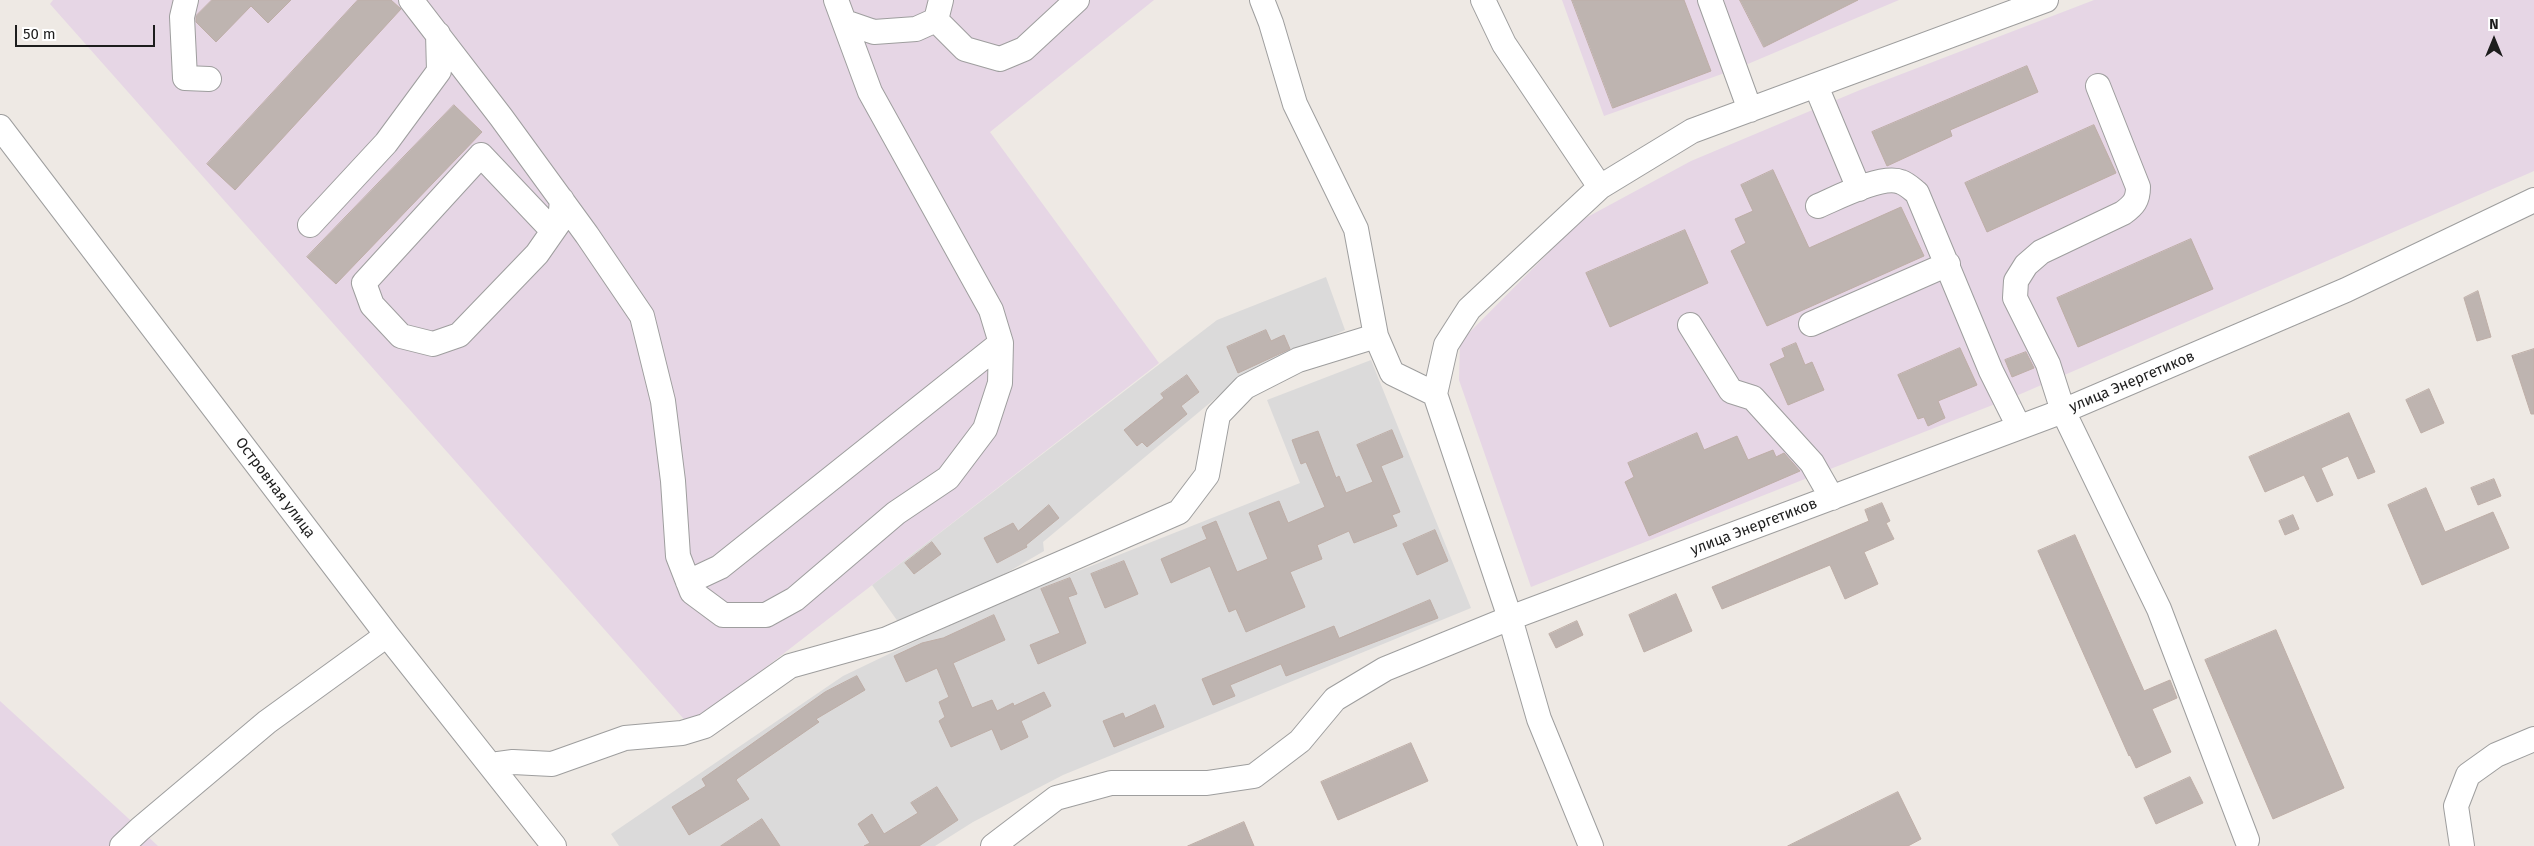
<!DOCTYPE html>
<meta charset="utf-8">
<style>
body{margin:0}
#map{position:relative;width:2534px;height:846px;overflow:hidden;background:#eee9e4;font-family:"Fira Sans",sans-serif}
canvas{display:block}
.north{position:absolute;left:2469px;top:15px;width:50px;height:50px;-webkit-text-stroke:4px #fff;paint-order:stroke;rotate:0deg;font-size:14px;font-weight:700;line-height:20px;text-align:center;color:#1d1d1d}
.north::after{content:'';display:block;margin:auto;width:18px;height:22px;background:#1d1d1d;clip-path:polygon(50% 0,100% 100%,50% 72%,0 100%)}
.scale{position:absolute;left:15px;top:25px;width:140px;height:22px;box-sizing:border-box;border:2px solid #1d1d1d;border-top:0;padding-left:6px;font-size:15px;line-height:18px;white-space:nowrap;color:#1d1d1d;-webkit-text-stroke:4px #fff;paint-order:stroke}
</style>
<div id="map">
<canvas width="2534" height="846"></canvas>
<div class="north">N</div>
<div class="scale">50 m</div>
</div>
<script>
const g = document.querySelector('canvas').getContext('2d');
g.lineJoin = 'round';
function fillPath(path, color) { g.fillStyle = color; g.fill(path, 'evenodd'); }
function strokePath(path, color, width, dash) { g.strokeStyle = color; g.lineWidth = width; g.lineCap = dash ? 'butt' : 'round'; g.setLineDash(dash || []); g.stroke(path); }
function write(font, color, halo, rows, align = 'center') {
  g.font = font + ' "Fira Sans",sans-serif'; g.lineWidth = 4.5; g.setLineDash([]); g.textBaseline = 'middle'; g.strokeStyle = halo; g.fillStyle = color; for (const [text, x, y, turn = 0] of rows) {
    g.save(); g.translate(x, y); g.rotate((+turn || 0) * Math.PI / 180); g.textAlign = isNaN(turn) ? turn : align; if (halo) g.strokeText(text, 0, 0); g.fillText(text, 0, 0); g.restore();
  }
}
fillPath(new Path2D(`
 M1326,277L1345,330L1241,377L1043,542L1044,551L979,589L901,626L872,585L1217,320Z
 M1371,360L1471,608L1063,775L973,822L935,846H619L611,834L843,676L918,640L1023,593L1300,483L1267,400Z`), '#dbdada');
fillPath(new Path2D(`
 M53,0H1154L990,132L1159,363L690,726L50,4Z
 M1562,0H1899L1736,69L1604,116Z
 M2094,0H2534V171L2023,393L1531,587L1459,380L1460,342L1580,221L1691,161L1860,90Z
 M0,701L140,829L158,846H0Z`), '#e6d6e5');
const building = new Path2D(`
 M212,0H291L268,23L251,6L216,42L196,22V16Z
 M358,0H391L401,9L235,190L207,164Z
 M1572,0H1684L1711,71L1613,108Z
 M1740,0H1858L1764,47Z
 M2027,66L2038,92L1950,130L1952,136L1887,166L1872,132Z
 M454,105L482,132L336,284L307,257Z
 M2094,125L2116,173L1987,232L1965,183Z
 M1773,170L1809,248L1901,207L1924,256L1767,326L1731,251L1746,243L1735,219L1753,211L1741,185Z
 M1685,230L1708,283L1610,327L1586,273Z
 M2191,239L2213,289L2078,347L2057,298Z
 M2478,291L2491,337L2477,341L2464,298Z
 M1266,330L1271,341L1284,335L1290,349L1238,373L1227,347Z
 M1796,343L1805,365L1812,362L1824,390L1788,405L1770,364L1785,357L1782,349Z
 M1960,348L1977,385L1938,401L1945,418L1928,426L1924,417L1918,419L1898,375Z
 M2534,349V414H2531L2512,356Z
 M2026,352L2034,368L2012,377L2005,360Z
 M1187,375L1199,392L1181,406L1187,414L1147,447L1142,442L1137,446L1124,430L1164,398L1161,394Z
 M2429,389L2444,423L2421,433L2406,400Z
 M2349,413L2375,472L2358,479L2348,456L2321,468L2333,495L2317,502L2304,475L2265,492L2249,457Z
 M1392,430L1403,457L1381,466L1400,512L1392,515L1397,526L1354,543L1349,531L1317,545L1322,559L1290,572L1305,607L1246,632L1236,609L1229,612L1210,566L1171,583L1161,559L1207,539L1202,527L1216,521L1237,572L1268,559L1249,513L1279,501L1288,523L1325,507L1306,462L1301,464L1292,440L1318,431L1336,478L1339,476L1346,493L1373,482L1357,445Z
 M1697,433L1704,450L1737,436L1748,460L1773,450L1776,457L1784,453L1800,471L1649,536L1625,482L1634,477L1628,463Z
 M2494,479L2501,496L2478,505L2471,488Z
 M2426,488L2445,532L2493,512L2509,548L2422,585L2388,505Z
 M1882,503L1890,521L1886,523L1894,539L1864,552L1878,584L1845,599L1830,565L1722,609L1712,587L1869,521L1865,510Z
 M1049,505L1059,518L1026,545L1027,547L997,563L984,538L1013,523L1018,531Z
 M2293,515L2299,529L2285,535L2279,521Z
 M1435,530L1448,561L1417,575L1403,544Z
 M2075,535L2144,691L2170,680L2177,698L2152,709L2171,752L2136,768L2130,755L2129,756L2038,551Z
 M932,542L941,554L914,574L905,563Z
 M1124,561L1138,594L1105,608L1091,574Z
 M1070,578L1077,594L1068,597L1086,643L1038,664L1030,645L1060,633L1041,589Z
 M1676,594L1692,631L1644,652L1629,615Z
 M1430,600L1438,618L1286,676L1281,664L1230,685L1235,696L1213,705L1202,679L1334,626L1339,638Z
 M994,615L1005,640L953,663L972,708L992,700L997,711L1013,703L1014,706L1044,692L1051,706L1021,721L1028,737L1001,750L992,729L951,747L939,721L945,717L939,702L949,697L937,668L906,682L894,656L922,643L943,638Z
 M1577,621L1583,635L1556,648L1549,634Z
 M2276,630L2344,788L2273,819L2205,660Z
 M857,676L865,690L816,719L819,722L738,778L736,780L749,799L689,835L672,807L706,786L702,779L746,748L825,692Z
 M1155,705L1164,727L1114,747L1103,721L1123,713L1125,718Z
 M1411,743L1428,781L1338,820L1321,782Z
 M2190,777L2203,803L2156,824L2144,798Z
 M937,787L958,820L919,846H864L870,843L858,824L872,814L884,834L918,813L911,803Z
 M1898,792L1921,839L1908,846H1788Z
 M762,819L780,846H721Z
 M1244,822L1254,846H1188Z`);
fillPath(building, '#beb4b0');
strokePath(building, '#beaea7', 1);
const minor = new Path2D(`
 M186,0L182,17L185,78L209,79
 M411,0L501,117L587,235L642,316L663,401L673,481L678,556L692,592L723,615H766L795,599L896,513L948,478L985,429L1000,383L1001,343L991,310L870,92L836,0
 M1262,0L1271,23L1295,104L1356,229L1376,336L1392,373L1435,394
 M1483,0L1504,44L1600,187
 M1710,0L1750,110
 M936,20L941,0
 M845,22L874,32L916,29L936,20L965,49L1000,59L1024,49L1077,0
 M1816,86L1859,189
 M2098,86L2138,187C2138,200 2134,205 2123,213L2041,252L2026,265L2016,281L2015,298L2048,364L2063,411L2159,609L2247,840
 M0,127L387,635L554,846
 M1818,206C1837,198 1882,174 1901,182C1907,184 1912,189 1917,193L1991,371L2019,427
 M310,225L386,143L439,71L438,34
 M553,231L481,155L364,283L372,305L401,336L433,344L459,335L537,254L560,221L562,200
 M1811,324L1948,264
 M1690,325L1731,391L1753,398L1812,463L1832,498
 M688,582L720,567L1001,343
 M491,765L513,762L552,764L625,738L682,733L705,726L790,666L887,639L1179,512L1207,475L1218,415L1245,387L1298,360L1376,336
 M122,846L140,829L267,722L387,635
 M993,846L1056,798L1111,783H1207L1254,776L1300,741L1335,699L1385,669L1510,618L2063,411L2346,290L2534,200
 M1591,846L1539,719L1510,618L1435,394L1446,345L1469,309L1600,187L1692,131L2046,0
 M2462,846L2456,806L2468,775L2496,755L2534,739`);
strokePath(minor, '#9e9e9e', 26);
strokePath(minor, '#fff', 24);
write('15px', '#1d1d1d', '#fff', [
 ["улица Энергетиков",2132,382,-23],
 ["Островная улица",275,488,53],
 ["улица Энергетиков",1754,527,-21]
]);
</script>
